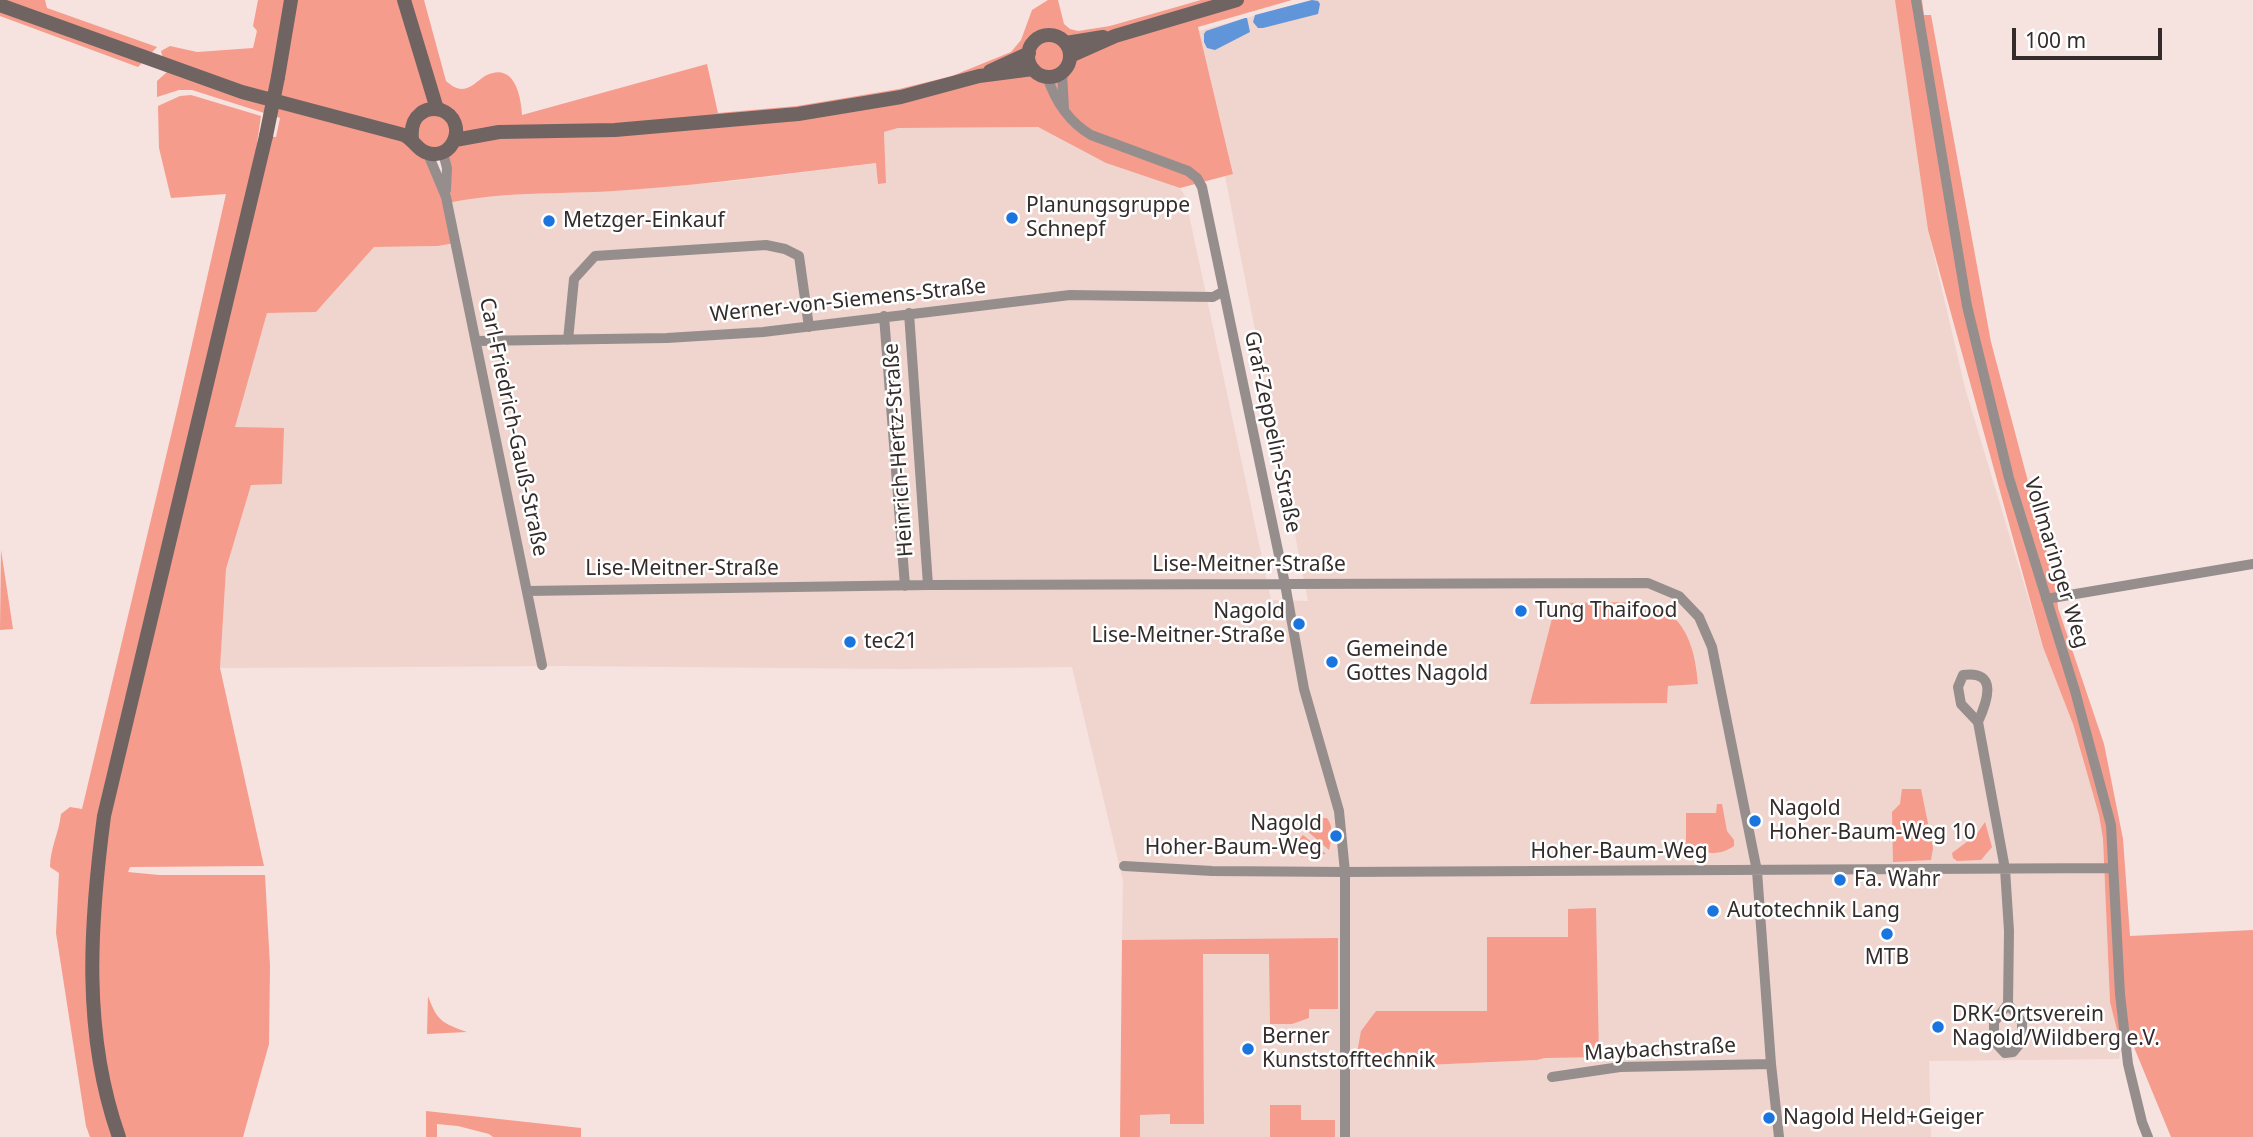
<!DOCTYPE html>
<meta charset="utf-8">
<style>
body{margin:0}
#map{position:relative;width:2253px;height:1137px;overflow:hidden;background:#f6e2df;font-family:"Noto Sans",sans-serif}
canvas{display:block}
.scale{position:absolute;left:2012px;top:28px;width:150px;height:32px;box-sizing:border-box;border:4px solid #332c2b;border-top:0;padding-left:9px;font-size:21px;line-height:24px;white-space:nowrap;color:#332c2b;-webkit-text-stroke:5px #fff;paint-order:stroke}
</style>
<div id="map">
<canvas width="2253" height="1137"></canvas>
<div class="scale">100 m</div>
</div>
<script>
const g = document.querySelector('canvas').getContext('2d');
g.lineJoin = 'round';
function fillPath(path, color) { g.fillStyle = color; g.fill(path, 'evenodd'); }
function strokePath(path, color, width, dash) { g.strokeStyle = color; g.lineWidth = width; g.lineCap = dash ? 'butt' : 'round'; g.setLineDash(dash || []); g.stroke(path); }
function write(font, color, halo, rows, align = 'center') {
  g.font = font + ' "Noto Sans",sans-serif'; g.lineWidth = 5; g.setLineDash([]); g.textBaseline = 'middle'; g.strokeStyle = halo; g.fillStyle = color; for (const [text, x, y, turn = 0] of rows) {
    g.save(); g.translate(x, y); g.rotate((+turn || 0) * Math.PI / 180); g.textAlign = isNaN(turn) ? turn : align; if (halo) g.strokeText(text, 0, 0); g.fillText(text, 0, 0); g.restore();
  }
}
fillPath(new Path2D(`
 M1311,0H1897L1928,230L1965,388L2043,647L2073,724L2099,815L2103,839L2110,1002L2121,1046L2119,1059L1929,1061L1931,1137H1335V1120H1301V1106H1270V1137H1140V1115L1170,1114L1171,1124H1204L1203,954H1270V1024H1292L1309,1009H1338V939L1122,940L1123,881L1072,667L903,669L566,666L220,668L226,569L251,485L282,483L234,427L267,313L316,312L374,247L438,246L461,243L452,202L499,194L625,190L734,181L877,163L886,183L884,132L898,128L1038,127L1106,163L1180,188L1185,196L1271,600L1308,601L1225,176L1233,173L1199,31ZM1663,610L1696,664L1698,683L1668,686L1667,703ZM1568,937L1545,1058L1537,1060L1426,1065L1355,1063L1376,1011H1487Z`), '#f0d4ce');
fillPath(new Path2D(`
 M0,0H45L47,8L157,47L138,67L0,16Z
 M258,0H424L446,81C451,85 454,88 461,89C471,89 477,81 485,76C514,61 521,95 522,115L707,64L718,113L797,106L899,89L952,76L1011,52L1021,40L1032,10L1048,0H1058L1064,24L1070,29L1078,31L1110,26L1201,0H1292L1198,27L1233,174L1180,188L1106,163L1038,127L898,128L884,132L886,183L878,184L876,163C794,173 711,184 628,190C568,195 508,190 448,203L455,243L438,246L374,247L316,312L267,313L235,427L284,428L282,484L251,485L226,569L220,668L264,866L130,867L128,872L159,875H265L270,966L269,1044L243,1137H90L86,1126L56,933L59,873L50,867C50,848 59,833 61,814L70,807L82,809L178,406L226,194L171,198L159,148L158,106L180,96L191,95L261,116L249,200L266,136L276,137L280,118L192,90H179L157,97V81L167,72L258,91L163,59L161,51L170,46L197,52L253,48L257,31L253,26ZM443,153L446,194L429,154Z
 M1895,0H1922L1924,15H1931L1991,342L2056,587L2058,608L2104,744L2123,839L2130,936L2253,930V1137H2171L2131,1040L2121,1046L2110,1002L2103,839L2099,815L2073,724L2043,647L1928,230Z
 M1,550L13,629L0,630Z
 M1640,602C1647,605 1656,606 1662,609C1689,623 1696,657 1698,684L1668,686L1667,703L1530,704L1556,603Z
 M1902,789H1921L1933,848L1931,860L1893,862L1892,812L1900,804Z
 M1717,804H1722L1727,831L1734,840V846C1716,859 1699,850 1679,849L1680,841L1686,842V813H1716Z
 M1323,818H1327C1334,828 1332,838 1329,850L1306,830Z
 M1985,822L1992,847L1981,860L1957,861L1953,858L1952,853L1976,835Z
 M1303,835L1326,854L1302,857L1296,852L1298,841Z
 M1596,908L1599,1057L1545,1058L1537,1060L1426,1065L1355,1064L1361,1031L1376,1011H1487V937H1568V909Z
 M1338,938V1009H1309V1018L1292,1024H1270L1269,954H1203L1204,1124H1170V1114L1140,1115V1137H1120L1122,940Z
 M428,996C437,1021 442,1023 467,1032L427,1034Z
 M1270,1105H1301V1120H1335V1137H1270Z
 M426,1111L581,1128V1137H493L489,1134L458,1126L437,1124V1137H426Z`), '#f59c8c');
fillPath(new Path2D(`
 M1312,0L1318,1L1320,4L1318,14L1263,28H1258L1253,22L1255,15Z
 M1245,18H1247L1250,32L1215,50L1207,48L1204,42V34L1206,31Z`), '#6195da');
strokePath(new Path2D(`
 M1916,0L1967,306L2009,478L2075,691L2111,825L2120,994L2128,1064L2142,1122L2148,1137
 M1062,72L1064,109
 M1047,76C1055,101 1069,122 1091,135L1188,171L1197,178L1202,187L1285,584L1304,689L1339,811L1345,872V1137
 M443,153L447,168L446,190
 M428,154L446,197L542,665
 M909,313L928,585
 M884,316L905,586
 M568,340L574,279L595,256L766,245L785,249L799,256L809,327
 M476,341L667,338L763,332L1070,295L1213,297L1222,292
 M527,591L928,585L1648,583L1679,596L1699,617L1712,647L1757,871L1771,1064L1779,1137
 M2046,599L2253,564
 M1978,722C1987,702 1999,670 1963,675L1958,687L1961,704L1978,722L2005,869L2009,931L2008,1004L1994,1022V1041L2005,1053L2013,1052L2022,1041V1022L2008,1004
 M1124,866L1212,871L1345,872L2113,868
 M1552,1077L1620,1067L1771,1064`), '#968e8d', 10);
strokePath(new Path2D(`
 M404,0L437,109
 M0,5L242,92L404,135C413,139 416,148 425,152C453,164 470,121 441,110C434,108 426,109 420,114C412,120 411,129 412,139
 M1028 56a21 21 0 1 1 42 0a21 21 0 1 1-42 0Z
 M1066,43L1103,37
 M1070,56L1115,36L1237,0
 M990,71L1029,53
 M278,77L291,0
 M455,140L499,132L615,130L798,114L901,97L979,76L1033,69
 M119,1137C82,1033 90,923 104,816L266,136`), '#6f6462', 14);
strokePath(new Path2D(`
 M266,136L278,77`), '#6f6462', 14);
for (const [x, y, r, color] of [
 [1012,218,7,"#1a75de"],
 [549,221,7,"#1a75de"],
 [1521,611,7,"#1a75de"],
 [1299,624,7,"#1a75de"],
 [850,642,7,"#1a75de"],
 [1332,662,7,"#1a75de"],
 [1755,821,7,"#1a75de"],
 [1336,836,7,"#1a75de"],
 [1840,880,7,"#1a75de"],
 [1713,911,7,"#1a75de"],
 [1887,934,7,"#1a75de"],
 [1938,1027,7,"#1a75de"],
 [1248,1049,7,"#1a75de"],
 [1769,1118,7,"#1a75de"]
]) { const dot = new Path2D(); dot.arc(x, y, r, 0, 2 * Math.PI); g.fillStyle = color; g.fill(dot); strokePath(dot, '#fff', 2.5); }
write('21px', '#332c2b', '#fff', [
 ["Planungsgruppe",1026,206],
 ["Schnepf",1026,230],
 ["Metzger-Einkauf",563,221],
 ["Tung Thaifood",1535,611],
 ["Nagold",1285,612,"right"],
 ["Lise-Meitner-Straße",1285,636,"right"],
 ["tec21",864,642],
 ["Gemeinde",1346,650],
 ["Gottes Nagold",1346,674],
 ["Nagold",1769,809],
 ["Hoher-Baum-Weg 10",1769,833],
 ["Nagold",1322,824,"right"],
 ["Hoher-Baum-Weg",1322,848,"right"],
 ["Fa. Wahr",1854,880],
 ["Autotechnik Lang",1727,911],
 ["MTB",1887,958,"center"],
 ["DRK-Ortsverein",1952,1015],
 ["Nagold/Wildberg e.V.",1952,1039],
 ["Berner",1262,1037],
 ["Kunststofftechnik",1262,1061],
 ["Nagold Held+Geiger",1783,1118]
], 'left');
write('21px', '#332c2b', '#fff', [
 ["Werner-von-Siemens-Straße",848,301,-6],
 ["Carl-Friedrich-Gauß-Straße",513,427,78],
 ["Graf-Zeppelin-Straße",1272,432,78],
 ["Heinrich-Hertz-Straße",899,450,-94],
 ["Vollmaringer Weg",2056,563,73],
 ["Lise-Meitner-Straße",1249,565],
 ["Lise-Meitner-Straße",682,569],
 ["Hoher-Baum-Weg",1619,852],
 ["Maybachstraße",1660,1050,-3]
]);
</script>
